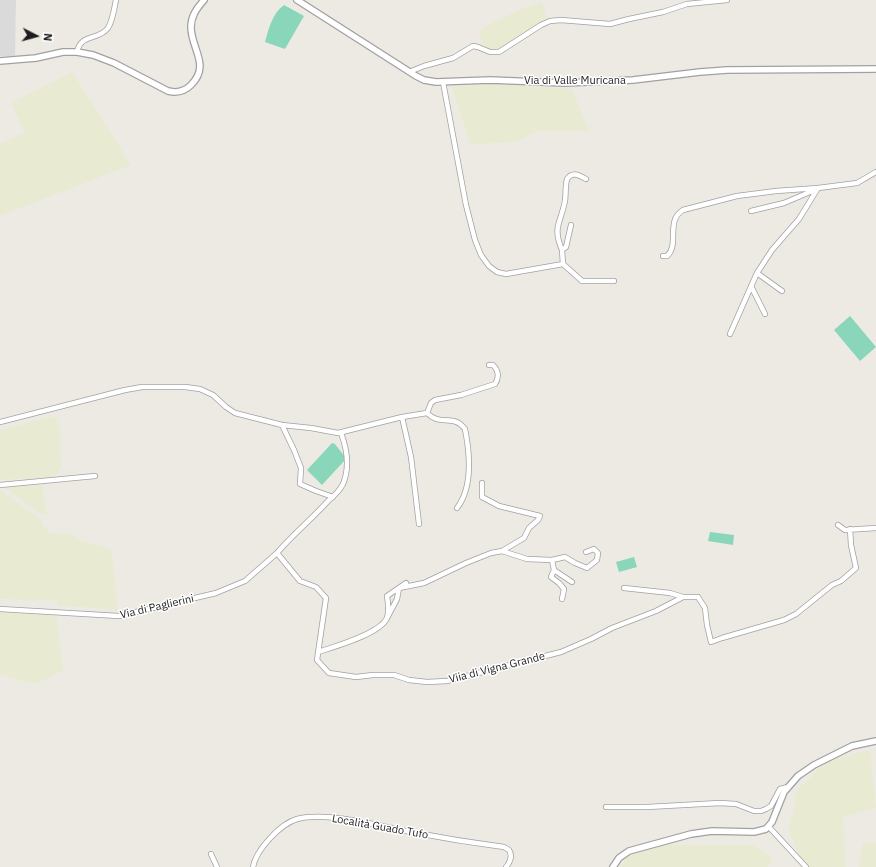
<!DOCTYPE html>
<meta charset="utf-8">
<style>
body{margin:0}
#map{position:relative;width:876px;height:867px;overflow:hidden;background:#edeae4;font-family:"IBM Plex Sans",sans-serif}
canvas{display:block}
.north{position:absolute;left:16px;top:16px;width:40px;height:40px;-webkit-text-stroke:3px #fff;paint-order:stroke;rotate:96deg;font-size:11px;font-weight:700;line-height:16px;text-align:center;color:#1d1d1d}
.north::after{content:'';display:block;margin:auto;width:14px;height:18px;background:#1d1d1d;clip-path:polygon(50% 0,100% 100%,50% 72%,0 100%)}
</style>
<div id="map">
<canvas width="876" height="867"></canvas>
<div class="north">N</div>
</div>
<script>
const g = document.querySelector('canvas').getContext('2d');
g.lineJoin = 'round';
function fillPath(path, color) { g.fillStyle = color; g.fill(path, 'evenodd'); }
function strokePath(path, color, width, dash) { g.strokeStyle = color; g.lineWidth = width; g.lineCap = dash ? 'butt' : 'round'; g.setLineDash(dash || []); g.stroke(path); }
function write(font, color, halo, rows, align = 'center') {
  g.font = font + ' "IBM Plex Sans",sans-serif'; g.lineWidth = 3; g.setLineDash([]); g.textBaseline = 'middle'; g.strokeStyle = halo; g.fillStyle = color; for (const [text, x, y, turn = 0] of rows) {
    g.save(); g.translate(x, y); g.rotate((+turn || 0) * Math.PI / 180); g.textAlign = isNaN(turn) ? turn : align; if (halo) g.strokeText(text, 0, 0); g.fillText(text, 0, 0); g.restore();
  }
}
fillPath(new Path2D(`
 M0,0H16L15,56H0Z`), '#dbdada');
fillPath(new Path2D(`
 M542,2L547,18L497,51L491,50L483,44L478,32L495,21L522,9Z
 M72,72L131,165L0,216V143L25,133L11,103Z
 M494,84L572,89L589,131H537L517,141L470,145L452,87Z
 M55,416L60,429L61,467L58,473L53,477L0,480V430Z
 M42,485L47,515H42L4,487Z
 M0,490L40,519L44,527L50,533L72,534L79,540L111,549L118,610L57,605V600L26,601L0,598Z
 M0,611L56,614L63,671L37,683L21,681L4,675L0,676Z
 M870,750L876,808L843,817L846,867H806L802,863L789,831L797,790L828,761Z
 M862,843H876V867H859Z
 M667,845H753L772,858L768,867H621L627,856Z`), '#e8ebd1');
fillPath(new Path2D(`
 M284,5L304,16L285,49L265,42C269,28 272,14 284,5Z
 M850,316L876,347L860,361L834,330Z
 M332,443L335,444L345,457V460L322,485L307,470Z
 M710,532L734,535L733,545L708,541Z
 M634,557L637,567L619,572L616,562Z`), '#89d6ba');
const minor = new Path2D(`
 M77,52C81,33 98,41 108,28C113,20 114,9 116,0
 M409,72L424,66L453,58L473,46L478,47L490,52H499L541,25L550,21L561,20L610,24L629,19L663,12L687,4L727,0
 M443,82L466,205L475,240L481,255L489,266L497,272L506,274L563,264L582,281H614
 M751,211L784,203L817,189
 M562,250C552,226 561,223 565,201C566,194 565,187 567,179C572,171 579,175 586,179
 M663,256H667C680,245 665,221 683,210L737,196L776,191L818,188
 M563,264L562,250L566,247L571,225
 M757,273L782,291
 M751,286L765,314
 M730,334L757,273L772,250L799,219L818,188L857,183L876,172
 M402,417L411,457L419,524
 M0,422L125,390L142,387H185L200,389L213,395L226,407L235,413L282,425L311,428L338,433L402,417L427,413
 M282,425L294,450L301,468L300,484L316,491L333,497
 M341,433C347,449 350,467 343,484C340,490 334,496 329,500C312,519 293,534 277,553L300,581L316,587L326,598L317,660L329,673L356,677L373,675H394L409,680L427,682L447,681L561,652L591,639L612,628L656,611L683,597H698L705,608L707,625L711,642L722,638L784,620L796,614L832,585L841,581L856,568L851,545L850,529
 M482,483V497L499,506L540,516L538,520L529,528L524,538L502,551
 M0,485L95,476
 M457,508C473,487 470,454 465,429C453,413 441,427 427,413L431,403L435,400L461,395L495,384C499,378 499,371 493,365H489
 M838,525L845,530L876,528
 M552,560L554,570L572,582
 M554,570L551,577L559,583L564,589L562,599
 M624,588L670,593L683,597
 M0,609L119,616L216,593L245,581L277,553
 M387,618L397,599L399,588L424,583L466,563L491,553L502,551L527,559L552,560L565,557L575,563L587,568L597,560L598,553L594,549L586,552
 M318,652C334,647 380,634 387,618C389,612 388,602 387,596L406,583
 M606,807H647L720,803L736,804L754,811H761L766,809L771,806L780,789L788,787
 M769,827L806,867
 M211,854L217,867
 M253,867C256,850 280,824 297,819C327,811 380,826 411,832C442,838 473,843 504,847L509,850C513,856 510,862 506,867`);
const tertiary = new Path2D(`
 M297,0L416,76L424,80L436,82L490,80L565,83L633,80L700,72L727,70L876,69
 M0,61L36,58L63,52H77L93,55L114,63L168,91C176,93 184,92 191,85C211,65 191,49 191,27C191,16 197,8 204,0
 M613,867L619,858L629,851L691,834L712,831L754,832L766,829L772,822L784,792L798,776L814,765L852,746L876,741`);
strokePath(minor, '#a1a1a1', 6);
strokePath(tertiary, '#a1a1a1', 8);
strokePath(minor, '#fff', 4.5);
strokePath(tertiary, '#fff', 5.5);
write('11px', '#1d1d1d', '#fff', [
 ["Via di Valle Muricana",575,81],
 ["Via di Paglierini",157,607,-13],
 ["Viia di Vigna Grande",497,668,-14],
 ["Località Guado Tufo",380,827,10]
]);
</script>
